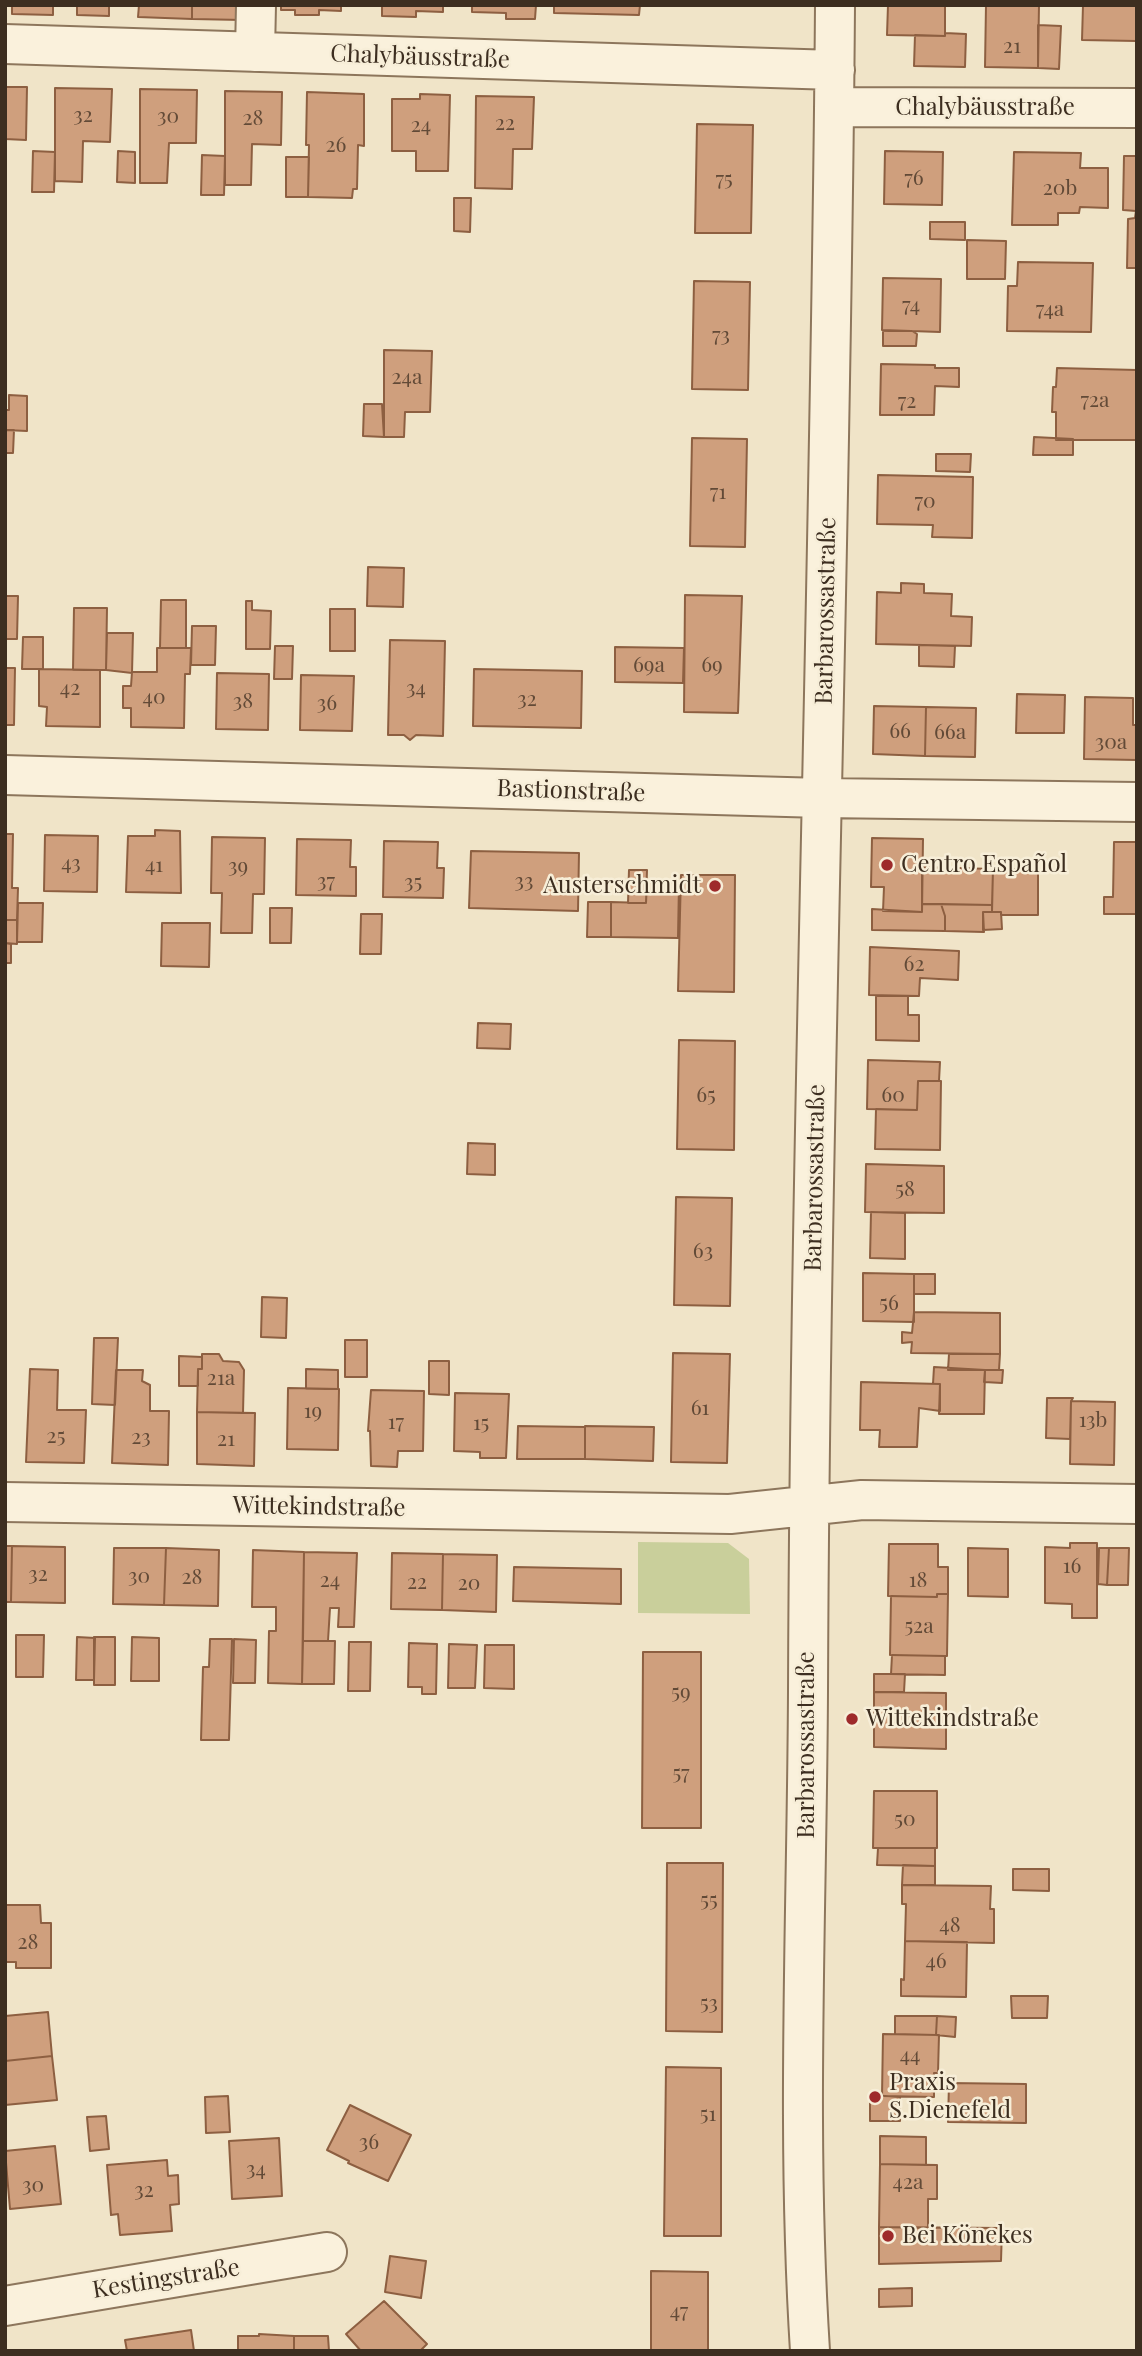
<!DOCTYPE html>
<meta charset="utf-8">
<style>
body{margin:0}
#map{position:relative;width:1142px;height:2356px;overflow:hidden;background:#f0e4c8;font-family:"Playfair Display",serif}
canvas{display:block}
.frame{position:absolute;inset:0;border:7px solid #3d2e20;pointer-events:none}
</style>
<div id="map">
<canvas width="1142" height="2356"></canvas>
<div class="frame"></div>
</div>
<script>
const g = document.querySelector('canvas').getContext('2d');
g.lineJoin = 'round';
function fillPath(path, color) { g.fillStyle = color; g.fill(path, 'evenodd'); }
function strokePath(path, color, width, dash) { g.strokeStyle = color; g.lineWidth = width; g.lineCap = dash ? 'butt' : 'round'; g.setLineDash(dash || []); g.stroke(path); }
function write(font, color, halo, rows, align = 'center') {
  g.font = font + ' "Playfair Display",serif'; g.lineWidth = 5; g.setLineDash([]); g.textBaseline = 'middle'; g.strokeStyle = halo; g.fillStyle = color; for (const [text, x, y, turn = 0] of rows) {
    g.save(); g.translate(x, y); g.rotate((+turn || 0) * Math.PI / 180); g.textAlign = isNaN(turn) ? turn : align; if (halo) g.strokeText(text, 0, 0); g.fillText(text, 0, 0); g.restore();
  }
}
fillPath(new Path2D(`
 M638,1542L728,1543L749,1559L750,1614L638,1613Z`), '#c9cf9b');
const building = new Path2D(`
 M12,5H53V15L12,14Z
 M77,5H109V16L77,15Z
 M139,5H192V19L138,17Z
 M192,5H244L243,20L192,19Z
 M281,5H341V11L319,10V15H295V10H281Z
 M382,5H443V12L416,11V17L382,16Z
 M472,5H536L535,19H506V13L472,12Z
 M554,5H640L639,15L554,13Z
 M888,5H945V36L887,35Z
 M986,5H1039L1038,68L985,67Z
 M1083,5H1136V41L1082,40Z
 M1038,25L1061,26L1059,69L1038,68Z
 M945,33L966,34L965,67L914,66L915,35L945,36Z
 M5,87H27L26,140L5,139Z
 M55,88L112,89L110,142L83,141L82,182L55,181Z
 M140,89L197,90L196,143H169L167,183H140Z
 M225,91L282,92L281,145L252,144L251,185H225Z
 M307,92L364,94V146L358,145L357,189H353L352,198L308,197L309,145H306Z
 M420,94L450,95L448,171H416V151H392V99H420Z
 M476,96L534,97L532,149H513L512,189L475,188Z
 M697,124L753,125L751,233H695Z
 M33,151L55,152L54,192H32Z
 M118,151L135,152V183L117,182Z
 M885,151L943,152L942,205L884,204Z
 M1014,152L1081,153L1080,168H1108V208L1080,207L1079,213H1058V225H1012Z
 M202,155L225,156L224,195H201Z
 M1124,156H1137V268H1127L1128,219L1135,218L1136,211L1123,210Z
 M286,157H309L308,197H286Z
 M454,198H471L470,232L454,231Z
 M930,222H965V240L930,239Z
 M967,240L1006,241L1005,279H967Z
 M1018,262L1093,263L1091,332L1007,331L1008,286H1017Z
 M883,278L941,279L940,332L882,330Z
 M694,281L750,282L748,390L692,389Z
 M883,331H912L917,334L916,346H883Z
 M384,350L432,351L430,412H405L404,437H384Z
 M881,364L935,365V368H959V387L935,386L934,415H880Z
 M1057,368L1137,370V440H1056V412H1052L1053,387H1056Z
 M9,395L27,396V431L5,430V410H9Z
 M364,404H382L384,437L363,436Z
 M5,430H14L13,453H5Z
 M1034,437L1073,439V455H1033Z
 M692,438L747,439L745,547L690,546Z
 M936,454H971L970,472L936,471Z
 M878,475L973,477L972,538L932,537L933,525L877,524Z
 M368,567L404,568L403,607L367,606Z
 M901,583L924,584V593L952,594L951,616L972,617L971,646L876,644L877,592L901,593Z
 M685,595L742,596L738,713L684,712Z
 M5,596H18L17,639H5Z
 M161,600H186V648H160Z
 M246,601H252V610L271,611L270,649H246Z
 M74,608H107L106,670H73Z
 M330,609H355V651H330Z
 M192,626H216L215,665H191Z
 M107,633H133L132,673L106,670Z
 M23,637H43V669H22Z
 M390,640L445,641L443,736L416,735L410,740L404,735H388Z
 M919,645L955,646L954,667L919,666Z
 M275,646H293L292,679H274Z
 M615,647L684,648L683,683L615,682Z
 M157,648H191L190,674H185L184,728L131,727V708H123V686H131L132,672H157Z
 M5,668H15L14,725H5Z
 M39,669L100,670V727L46,726L47,707L39,706Z
 M474,669L582,671L581,728L473,726Z
 M217,673L269,674L268,730L216,729Z
 M301,675L354,676L352,731L300,730Z
 M1017,694L1065,695L1064,733H1016Z
 M1085,697L1133,698V725H1137V760L1084,759Z
 M874,706L926,707L925,756L873,754Z
 M926,707L976,708L975,757L925,756Z
 M155,830L180,831L181,893L126,892L128,836H155Z
 M5,834H13L12,888H18L17,920H5Z
 M45,835L98,836L97,892L44,891Z
 M212,837L265,838L264,894H253L252,933H221L222,893H211Z
 M872,838L923,839L922,912L883,911L884,887H871Z
 M297,839L351,840L350,867H356V896L296,895Z
 M384,841L438,842L437,868H444L443,898L383,897Z
 M1114,842H1137V914H1104V897H1113Z
 M471,851L579,853L578,911L469,908Z
 M922,867L993,869L992,905L922,904Z
 M993,869L1038,870V915H1001V912H992Z
 M629,870H647L646,903H628Z
 M681,875H735L734,992L678,991Z
 M647,882L679,883L678,938L611,937V902L646,903Z
 M588,902H611V937H587Z
 M18,903H43L42,942H17Z
 M922,904H941L945,916V931L872,930V909L922,912Z
 M941,904L992,905V912H983L984,932L945,931V916Z
 M270,908H292L291,943H270Z
 M983,912H1001L1002,929L983,930Z
 M361,914H382L381,954H360Z
 M5,920H17V944L5,943Z
 M162,923H210L209,967L161,966Z
 M5,943L11,944V963H5Z
 M870,947L959,951L958,980L920,978L919,996L869,995Z
 M876,996H908V1015H919V1041L876,1040Z
 M478,1023L511,1024L510,1049L477,1048Z
 M679,1040L735,1041L734,1150L677,1149Z
 M868,1060L940,1062L939,1081H918L917,1110L867,1109Z
 M918,1081H941L940,1150L875,1149L876,1109L917,1110Z
 M468,1143L495,1144V1175L467,1174Z
 M866,1164L944,1166V1213L865,1212Z
 M676,1197L732,1198L730,1306L674,1305Z
 M871,1212L905,1213V1259L870,1258Z
 M863,1273L914,1274V1322L863,1321Z
 M914,1274H935V1294H914Z
 M262,1297L287,1298L286,1338L261,1337Z
 M914,1312L1000,1313V1354L911,1353L912,1342L902,1343V1332L912,1333Z
 M94,1338H118L115,1405L92,1404Z
 M345,1340H367V1377H345Z
 M673,1353L730,1354L727,1463L671,1462Z
 M202,1354H219L223,1361L239,1362L244,1370L243,1413L197,1412L198,1369H202Z
 M949,1354H1000L999,1370H948Z
 M179,1356L202,1357V1369H198V1386H179Z
 M429,1361H449V1395L429,1394Z
 M934,1367L985,1370L984,1414H939L940,1384H933Z
 M30,1369L58,1370L57,1410H86L84,1463L26,1462Z
 M306,1369L338,1370V1389H306Z
 M116,1370H143L142,1381L150,1385V1411H169L168,1465L112,1463Z
 M985,1370H1003L1002,1383L984,1382Z
 M861,1382L940,1384V1411L919,1408L917,1447H879L880,1430H860Z
 M288,1388L339,1389L338,1450L287,1449Z
 M371,1390L424,1391L423,1451H398L397,1467L371,1466L370,1431H368Z
 M455,1393L509,1394L506,1458H480V1452L454,1451Z
 M1047,1398H1073L1071,1401L1070,1439L1046,1438Z
 M1071,1401L1115,1402L1114,1465L1070,1464Z
 M197,1412L255,1413L254,1466L197,1464Z
 M518,1426L585,1427V1459H517Z
 M585,1426L654,1427L653,1461L585,1459Z
 M1070,1543H1097V1618H1072V1604L1045,1603V1547L1070,1548Z
 M889,1544H938V1567H948V1594H937V1597L888,1596Z
 M5,1546H12L11,1602H5Z
 M12,1546L65,1547V1603L11,1602Z
 M114,1548H166L164,1605L113,1604Z
 M166,1548L219,1550L218,1606L164,1605Z
 M968,1548L1008,1549V1597L968,1596Z
 M1099,1548H1109L1107,1585L1098,1584Z
 M1109,1548H1129L1128,1585H1107Z
 M253,1550L304,1552L302,1684L268,1683L269,1631H276V1607H252Z
 M304,1552L357,1553L354,1627H338L339,1608H330L328,1641H303Z
 M392,1553L443,1554L442,1610L391,1609Z
 M443,1554L497,1555L496,1612L442,1610Z
 M514,1567L621,1569V1604L513,1601Z
 M937,1594H948L947,1656L890,1655L891,1596L937,1597Z
 M16,1635H44L43,1677H16Z
 M77,1637L95,1638L94,1680H76Z
 M94,1637H115V1685H94Z
 M132,1637L159,1638V1681H131Z
 M210,1639H232L229,1740H201L203,1667H209Z
 M234,1639L256,1640L255,1683H233Z
 M303,1641H335L334,1684H302Z
 M349,1642H371L370,1691H348Z
 M409,1643L437,1644L436,1694H422V1687H408Z
 M449,1644L477,1645L475,1688H448Z
 M485,1645H514V1689L484,1688Z
 M643,1652H701V1828H642Z
 M892,1655L945,1656V1675L891,1674Z
 M874,1674H905L904,1692H874Z
 M874,1692L946,1693V1749L874,1747Z
 M874,1791H937V1848H873Z
 M878,1848H935V1866L877,1865Z
 M667,1863H723L722,2032L666,2031Z
 M903,1865L935,1866V1885H902Z
 M1013,1869H1049V1891L1013,1890Z
 M902,1885L991,1886L990,1909H994V1943L905,1941L906,1904H902Z
 M5,1905H40L41,1923H51V1968H16V1962H5Z
 M905,1941L967,1942L966,1997L901,1996V1979L904,1980Z
 M1011,1996H1048L1047,2018H1012Z
 M48,2012L52,2056L5,2061V2016Z
 M895,2016H937L936,2035L895,2034Z
 M937,2016L956,2017L955,2037L936,2035Z
 M883,2034L939,2035L938,2073H934V2097L882,2096Z
 M52,2056L57,2100L5,2105V2061Z
 M666,2067L721,2068V2236H664Z
 M949,2083L1026,2084V2123L948,2122Z
 M870,2095L900,2097V2121H870Z
 M228,2096L230,2132L206,2133L205,2097Z
 M350,2105L411,2135L388,2181L348,2163L349,2161L327,2150Z
 M106,2116L109,2149L90,2151L87,2117Z
 M880,2136L926,2137V2165L880,2164Z
 M279,2138L282,2196L232,2199L229,2141Z
 M55,2146L61,2204L10,2209L5,2151Z
 M167,2160L168,2176L178,2175L179,2204L170,2205L172,2231L120,2235L118,2214L111,2215L107,2165Z
 M880,2164L937,2165V2199H928V2228L879,2227Z
 M879,2227L1002,2228L1001,2261L879,2264Z
 M390,2256L426,2261L421,2298L385,2292Z
 M651,2271L708,2272V2351H651Z
 M912,2288V2306L879,2307V2289Z
 M384,2301L427,2344L420,2351H361L346,2334Z
 M191,2330L194,2351H127L125,2340Z
 M259,2334L294,2336V2351H238V2336H259Z
 M294,2336H328L329,2351H294Z`);
fillPath(building, '#cf9f7d');
strokePath(building, '#8d5f41', 2);
const minor = new Path2D(`
 M5,44L835,70
 M255,52L256,5
 M834,107L1137,108
 M5,775L822,798L1137,802
 M5,1502L730,1514L862,1500L1137,1504
 M5,2306L327,2252
 M810,2351C796,2131 807,1911 808,1691C810,1129 831,567 835,5`);
strokePath(minor, '#8d765c', 42);
strokePath(minor, '#faf1dc', 38);
for (const [x, y, r, color] of [
 [887,865,7,"#9e2a2b"],
 [715,886,7,"#9e2a2b"],
 [852,1719,7,"#9e2a2b"],
 [875,2097,7,"#9e2a2b"],
 [888,2236,7,"#9e2a2b"]
]) { const dot = new Path2D(); dot.arc(x, y, r, 0, 2 * Math.PI); g.fillStyle = color; g.fill(dot); strokePath(dot, '#f7eed8', 2.5); }
write('21px', '#624a37', null, [
 ["21",1012,46],
 ["32",83,115],
 ["30",168,116],
 ["28",253,118],
 ["22",505,123],
 ["24",421,125],
 ["26",336,145],
 ["76",914,178],
 ["75",724,179],
 ["20b",1060,188],
 ["74",911,305],
 ["74a",1050,309],
 ["73",721,335],
 ["24a",407,377],
 ["72a",1095,400],
 ["72",907,401],
 ["71",718,492],
 ["70",925,501],
 ["69a",649,665],
 ["69",712,665],
 ["42",70,688],
 ["34",416,688],
 ["40",154,697],
 ["32",527,699],
 ["38",243,701],
 ["36",327,703],
 ["66",900,731],
 ["66a",950,732],
 ["30a",1111,742],
 ["43",71,863],
 ["41",154,865],
 ["39",238,866],
 ["37",326,881],
 ["33",524,881],
 ["35",413,882],
 ["62",914,964],
 ["65",706,1095],
 ["60",893,1095],
 ["58",905,1189],
 ["63",703,1251],
 ["56",889,1303],
 ["21a",221,1378],
 ["61",700,1408],
 ["19",313,1411],
 ["13b",1093,1420],
 ["17",396,1422],
 ["15",481,1423],
 ["25",56,1436],
 ["23",141,1437],
 ["21",226,1439],
 ["16",1072,1566],
 ["32",38,1574],
 ["30",139,1576],
 ["28",192,1577],
 ["24",330,1580],
 ["18",918,1580],
 ["22",417,1582],
 ["20",469,1583],
 ["52a",919,1626],
 ["59",681,1692],
 ["57",681,1773],
 ["50",905,1819],
 ["55",709,1900],
 ["48",950,1925],
 ["28",28,1942],
 ["46",936,1961],
 ["53",709,2003],
 ["44",910,2055],
 ["51",708,2114],
 ["36",369,2142],
 ["34",256,2169],
 ["42a",908,2182],
 ["30",33,2185],
 ["32",144,2190],
 ["47",679,2311]
]);
write('24px', '#3d2e20', '#f7eed8', [
 ["Chalybäusstraße",420,57,2],
 ["Chalybäusstraße",985,108],
 ["Barbarossastraße",826,611,-89],
 ["Bastionstraße",571,791,2],
 ["Barbarossastraße",815,1178,-89],
 ["Wittekindstraße",319,1507,1],
 ["Barbarossastraße",807,1745,-90],
 ["Kestingstraße",166,2279,-9]
]);
write('24px', '#3d2e20', '#f7eed8', [
 ["Centro Español",901,865],
 ["Austerschmidt",701,886,"right"],
 ["Wittekindstraße",866,1719],
 ["Praxis",889,2083],
 ["S.Dienefeld",889,2111],
 ["Bei Könekes",902,2236]
], 'left');
</script>
